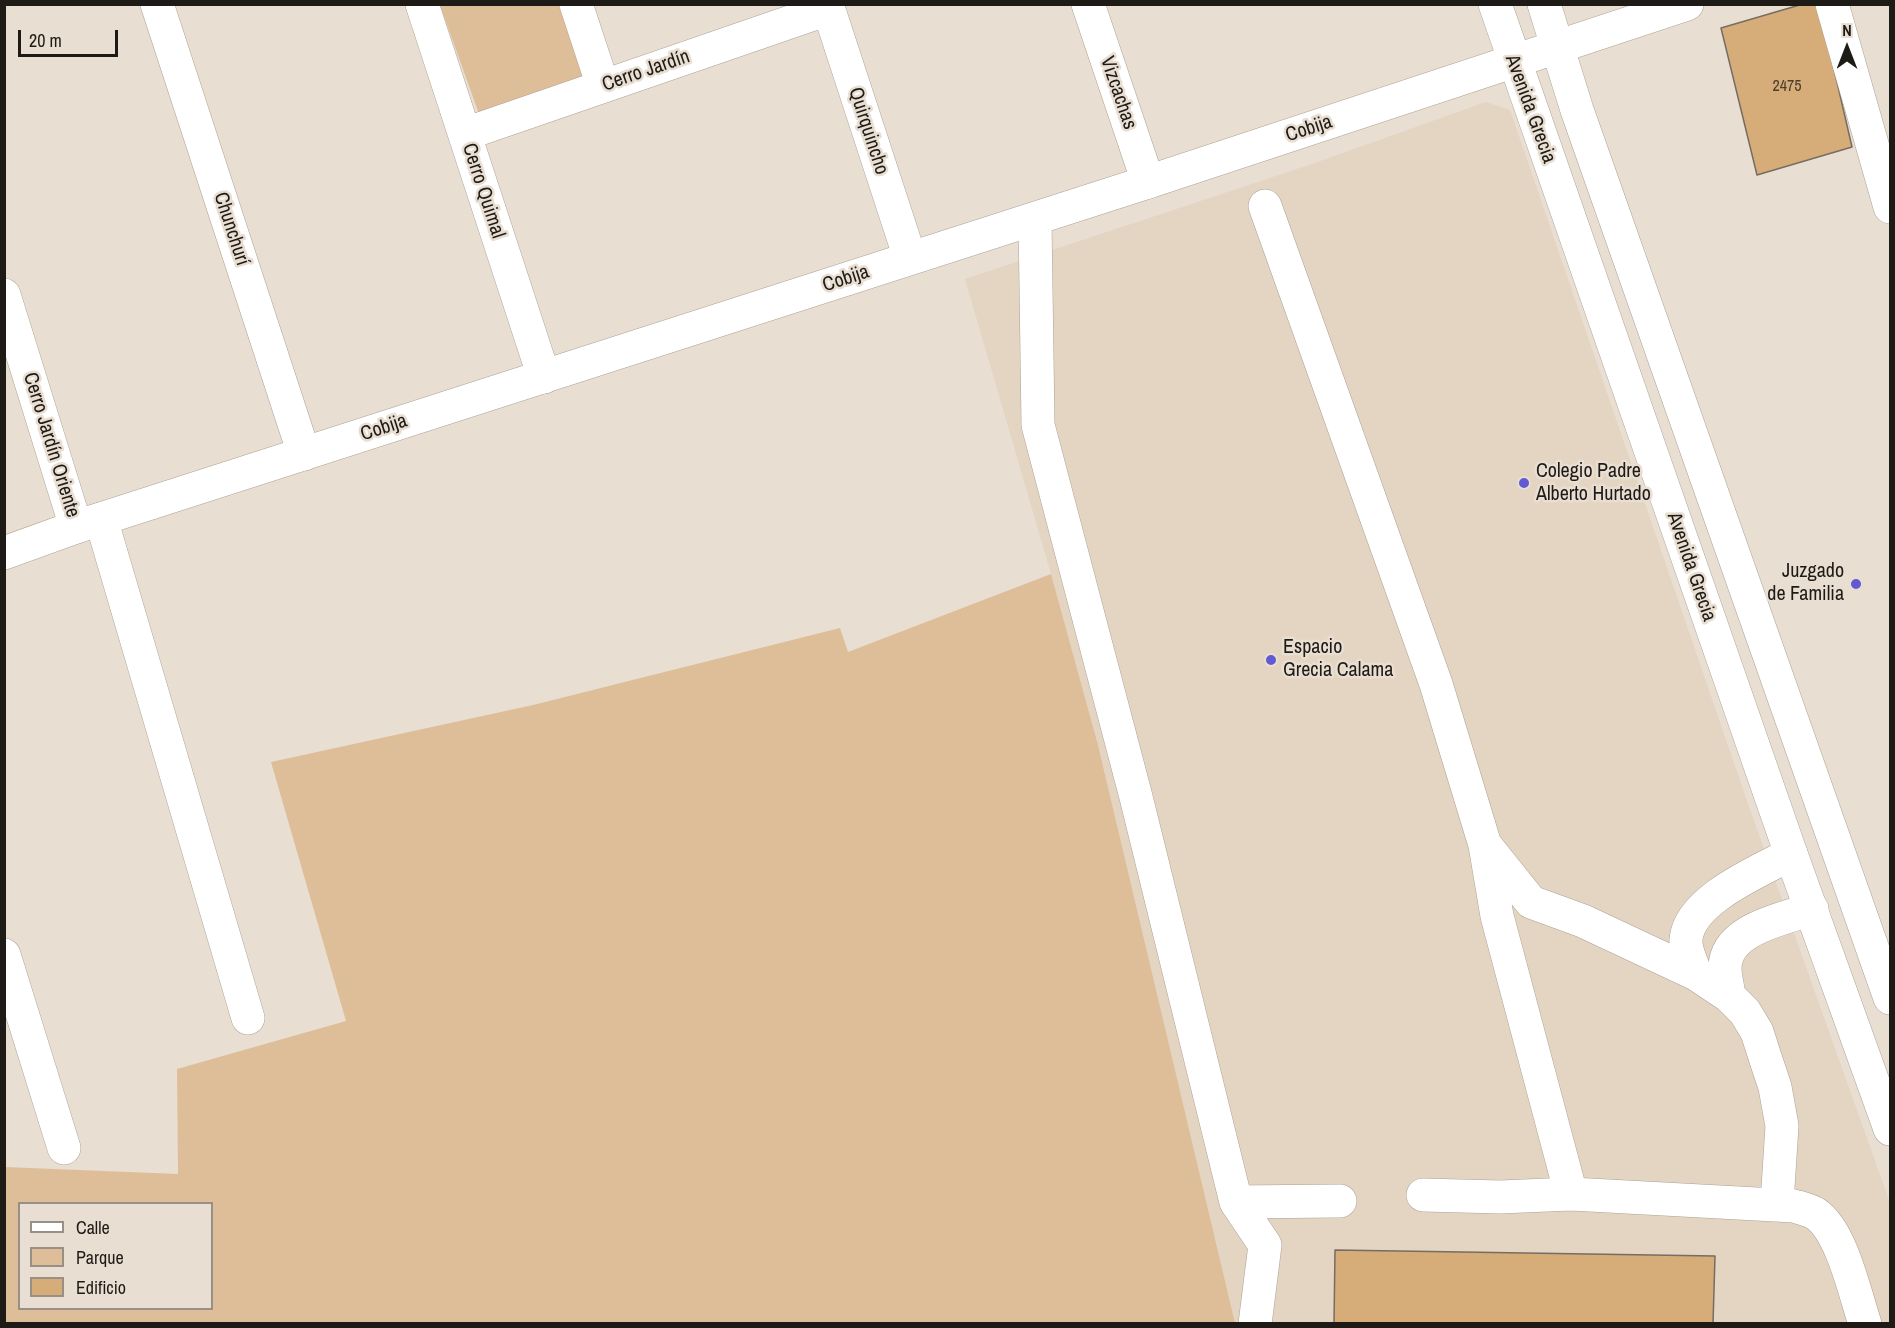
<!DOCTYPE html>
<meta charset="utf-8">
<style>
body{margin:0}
#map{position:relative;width:1895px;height:1328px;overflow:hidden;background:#e9ded2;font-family:"Archivo Narrow",sans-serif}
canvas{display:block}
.frame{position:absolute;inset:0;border:6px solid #1e1a16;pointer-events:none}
.legend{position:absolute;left:18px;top:1202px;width:195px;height:108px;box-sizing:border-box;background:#e9ded2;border:2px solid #989087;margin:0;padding:8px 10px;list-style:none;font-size:18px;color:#1e1a16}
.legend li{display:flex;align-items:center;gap:12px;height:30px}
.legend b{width:30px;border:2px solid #989087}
.north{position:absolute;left:1817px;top:18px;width:60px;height:60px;-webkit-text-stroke:4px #e9ded2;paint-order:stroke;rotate:0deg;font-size:16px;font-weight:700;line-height:24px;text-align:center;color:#1e1a16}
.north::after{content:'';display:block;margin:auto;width:21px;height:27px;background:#1e1a16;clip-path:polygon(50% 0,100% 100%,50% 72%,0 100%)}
.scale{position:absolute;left:18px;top:30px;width:100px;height:27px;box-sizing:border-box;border:3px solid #1e1a16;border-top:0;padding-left:8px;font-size:18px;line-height:21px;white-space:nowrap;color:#1e1a16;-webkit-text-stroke:4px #e9ded2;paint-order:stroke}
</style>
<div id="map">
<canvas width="1895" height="1328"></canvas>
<div class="frame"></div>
<ul class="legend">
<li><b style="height:8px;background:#fff"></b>Calle</li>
<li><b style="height:16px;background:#ddbe99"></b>Parque</li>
<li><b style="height:16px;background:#d6ac79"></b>Edificio</li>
</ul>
<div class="north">N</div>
<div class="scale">20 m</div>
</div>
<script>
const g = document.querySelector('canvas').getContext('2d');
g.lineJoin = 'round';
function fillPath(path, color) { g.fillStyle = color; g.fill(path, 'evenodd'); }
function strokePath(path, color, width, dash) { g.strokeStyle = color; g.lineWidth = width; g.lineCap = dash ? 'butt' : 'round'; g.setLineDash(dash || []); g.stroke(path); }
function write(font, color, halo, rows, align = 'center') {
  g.font = font + ' "Archivo Narrow",sans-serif'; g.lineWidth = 5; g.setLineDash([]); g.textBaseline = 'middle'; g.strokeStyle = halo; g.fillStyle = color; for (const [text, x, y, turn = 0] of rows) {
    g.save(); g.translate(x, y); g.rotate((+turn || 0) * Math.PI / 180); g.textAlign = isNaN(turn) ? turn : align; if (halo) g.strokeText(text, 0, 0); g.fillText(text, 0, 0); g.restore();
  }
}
fillPath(new Path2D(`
 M1486,102L1510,110L1747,801L1890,1203V1323H1235L1098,745L1051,574L965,279L1309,165Z`), '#e4d4c2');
fillPath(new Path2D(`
 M440,5H564L591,79L479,114Z
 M1051,574L1098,745L1235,1323H5V1167L178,1174L177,1069L346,1021L271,762L533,705L840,628L848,652ZM20,1204H212V1308H20Z`), '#ddbe99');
const building = new Path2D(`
 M1803,4H1819L1852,147L1757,175L1721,28Z
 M1335,1250L1715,1256L1713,1324H1334Z`);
fillPath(building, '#d6ac79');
strokePath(building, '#766d62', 1.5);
const minor = new Path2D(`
 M157,4L304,454
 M422,4L544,377
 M576,4L603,86
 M827,4L910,258
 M1088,4L1148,182
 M1832,4L1890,207
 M465,134L828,9
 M1265,206L1436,684L1485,845L1497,916L1571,1194
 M1035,219L1038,425L1136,797L1236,1202
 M4,295L76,527
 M101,519L248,1018
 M1487,847L1531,902L1583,921L1696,974L1729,996L1745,1012L1757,1032L1765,1057L1775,1087L1782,1126L1777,1203
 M4,955L64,1148
 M1696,974C1692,963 1685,951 1686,939C1690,899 1760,871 1791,854
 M1729,996C1728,987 1725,977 1725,968C1725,929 1783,919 1812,909
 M1423,1195L1500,1197L1571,1194L1794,1206C1801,1208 1810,1210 1816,1214C1842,1232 1855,1294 1865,1324
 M1255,1324L1265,1245L1236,1202L1340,1201`);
const major = new Path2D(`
 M1495,4L1791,854L1890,1129
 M1544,4L1577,110L1890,998
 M4,553L76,527L1148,182L1687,4`);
strokePath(minor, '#aca296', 34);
strokePath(major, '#aca296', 34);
strokePath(minor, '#fff', 33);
strokePath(major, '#fff', 33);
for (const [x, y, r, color] of [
 [1524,483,6,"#615ad3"],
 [1856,584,6,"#615ad3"],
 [1271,660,6,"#615ad3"]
]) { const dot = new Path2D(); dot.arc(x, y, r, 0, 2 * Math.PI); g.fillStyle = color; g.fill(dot); strokePath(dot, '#e9ded2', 2); }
write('16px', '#4c3e2f', null, [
 ["2475",1787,87]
]);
write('20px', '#1e1a16', '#e9ded2', [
 ["Cerro Jardín",646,71,-19],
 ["Vizcachas",1118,93,71],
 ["Avenida Grecia",1530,109,70],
 ["Cobija",1309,129,-18],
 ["Quirquincho",868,131,72],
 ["Cerro Quimal",483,191,72],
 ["Chunchurí",231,229,72],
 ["Cobija",846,279,-18],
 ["Cobija",384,428,-18],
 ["Cerro Jardín Oriente",51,445,73],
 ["Avenida Grecia",1691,567,71]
]);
write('20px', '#1e1a16', '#e9ded2', [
 ["Colegio Padre",1536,472],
 ["Alberto Hurtado",1536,495],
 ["Juzgado",1844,572,"right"],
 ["de Familia",1844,595,"right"],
 ["Espacio",1283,648],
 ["Grecia Calama",1283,671]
], 'left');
</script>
